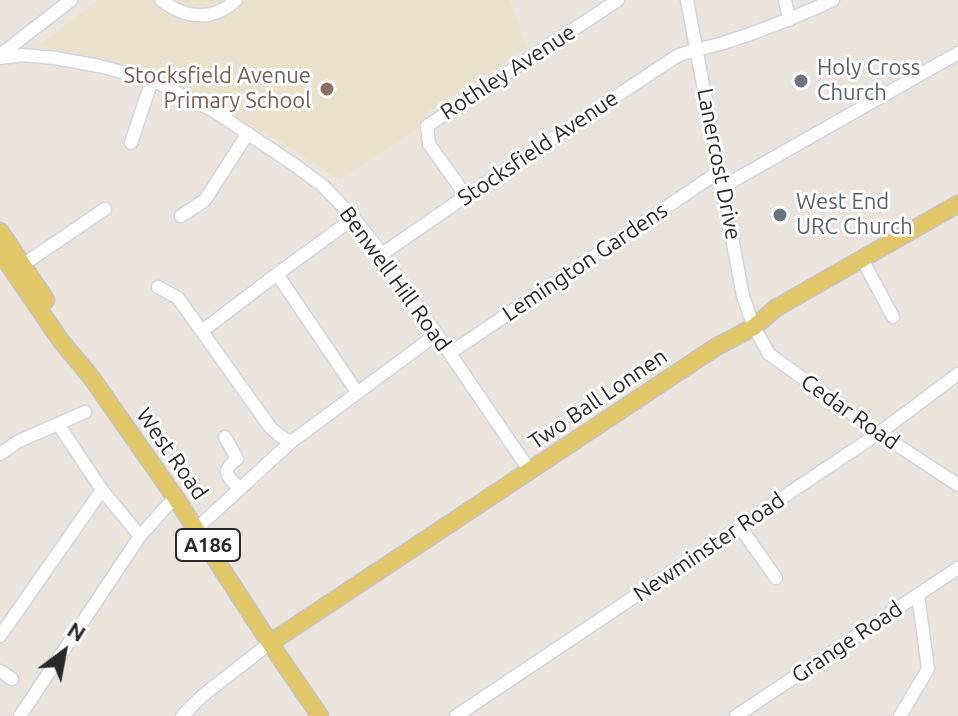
<!DOCTYPE html>
<style>
body{margin:0}
#map{position:relative;width:958px;height:716px;overflow:hidden;background:#eae4dc;font-family:Ubuntu,sans-serif}
canvas{display:block}
.north{position:absolute;left:24px;top:612px;width:80px;height:80px;-webkit-text-stroke:6px #fff;paint-order:stroke;rotate:32deg;font-size:22px;font-weight:700;line-height:32px;text-align:center;color:#292929}
.north::after{content:'';display:block;margin:auto;width:28px;height:36px;background:#292929;clip-path:polygon(50% 0,100% 100%,50% 72%,0 100%)}
</style>
<div id="map">
<canvas width="958" height="716"></canvas>
<div class="north">N</div>
</div>
<script>
const g = document.querySelector('canvas').getContext('2d');
g.lineJoin = 'round';
function fillPath(path, color) { g.fillStyle = color; g.fill(path, 'evenodd'); }
function strokePath(path, color, width, dash) { g.strokeStyle = color; g.lineWidth = width; g.lineCap = dash ? 'butt' : 'round'; g.setLineDash(dash || []); g.stroke(path); }
function write(font, color, halo, rows, align = 'center') {
  g.font = font + ' Ubuntu,sans-serif'; g.lineWidth = 6; g.setLineDash([]); g.textBaseline = 'middle'; g.strokeStyle = halo; g.fillStyle = color; for (const [text, x, y, turn = 0] of rows) {
    g.save(); g.translate(x, y); g.rotate((+turn || 0) * Math.PI / 180); g.textAlign = isNaN(turn) ? turn : align; if (halo) g.strokeText(text, 0, 0); g.fillText(text, 0, 0); g.restore();
  }
}
fillPath(new Path2D(`
 M98,0H510L527,48L425,114L414,132L339,180L281,142L163,74L39,45Z`), '#eae1cd');
const minor = new Path2D(`
 M161,0C186,19 212,22 236,0
 M687,0L743,296L754,327L769,354L879,433L958,485
 M785,0L789,20
 M0,55L71,0
 M0,58L22,55L55,58L99,66L152,80L214,111L296,166L323,186L354,218L382,254L530,471
 M131,143L152,80
 M724,186L958,53
 M466,196L429,144L427,126L618,0
 M181,216L205,200L248,133
 M382,254L466,196L677,56C691,50 705,48 720,44C759,32 796,17 833,0
 M862,259L893,317
 M18,268L105,209
 M277,274L357,392
 M158,287L178,298L270,427L280,436L291,442
 M202,331L277,274L354,218
 M450,353L720,171
 M58,424L102,490L140,536
 M225,437L237,459C219,472 228,476 240,489
 M0,454L17,442L85,412
 M740,527L776,578
 M197,528L291,442L437,334
 M0,636L102,490
 M0,671L12,679
 M20,716L140,536L175,497
 M182,716L202,696L270,643
 M456,716L879,433L958,374
 M736,716L958,568
 M900,716L928,669L918,595`);
const major = new Path2D(`
 M0,231L46,300
 M0,252L61,341L91,377L175,497L270,643L320,716
 M270,643L716,347L754,327L776,308L958,204`);
strokePath(minor, '#d2d4e0', 15);
strokePath(major, '#c3c3c3', 19);
strokePath(minor, '#fff', 12);
strokePath(major, '#e2c769', 16);
for (const [x, y, r, color] of [
 [801,81,8,"#6b7280"],
 [327,89,8,"#8d6e63"],
 [780,215,8,"#6b7280"]
]) { const dot = new Path2D(); dot.arc(x, y, r, 0, 2 * Math.PI); g.fillStyle = color; g.fill(dot); strokePath(dot, '#fff', 3); }
for (const [x, y, w] of [
 [208,545,64]
]) { const box = new Path2D(); box.roundRect(x - w / 2, y - 16, w, 32, 6); g.fillStyle = '#fff'; g.fill(box); strokePath(box, '#292929', 2); }
write('bold 20px', '#292929', null, [
 ["A186",208,545]
]);
write('22px', '#5b616d', '#fff', [
 ["Holy Cross",817,68],
 ["Church",817,93],
 ["West End",796,202],
 ["URC Church",796,227]
], 'left');
write('22px', '#292929', '#fff', [
 ["Rothley Avenue",508,72,-33],
 ["Stocksfield Avenue",538,148,-34],
 ["Lanercost Drive",719,164,79],
 ["Lemington Gardens",585,262,-34],
 ["Benwell Hill Road",395,279,54],
 ["Two Ball Lonnen",598,399,-34],
 ["Cedar Road",850,412,35],
 ["West Road",172,454,55],
 ["Newminster Road",709,547,-34],
 ["Grange Road",847,642,-34]
]);
write('22px', '#785e54', '#fff', [
 ["Stocksfield Avenue",311,76],
 ["Primary School",311,101]
], 'right');
</script>
